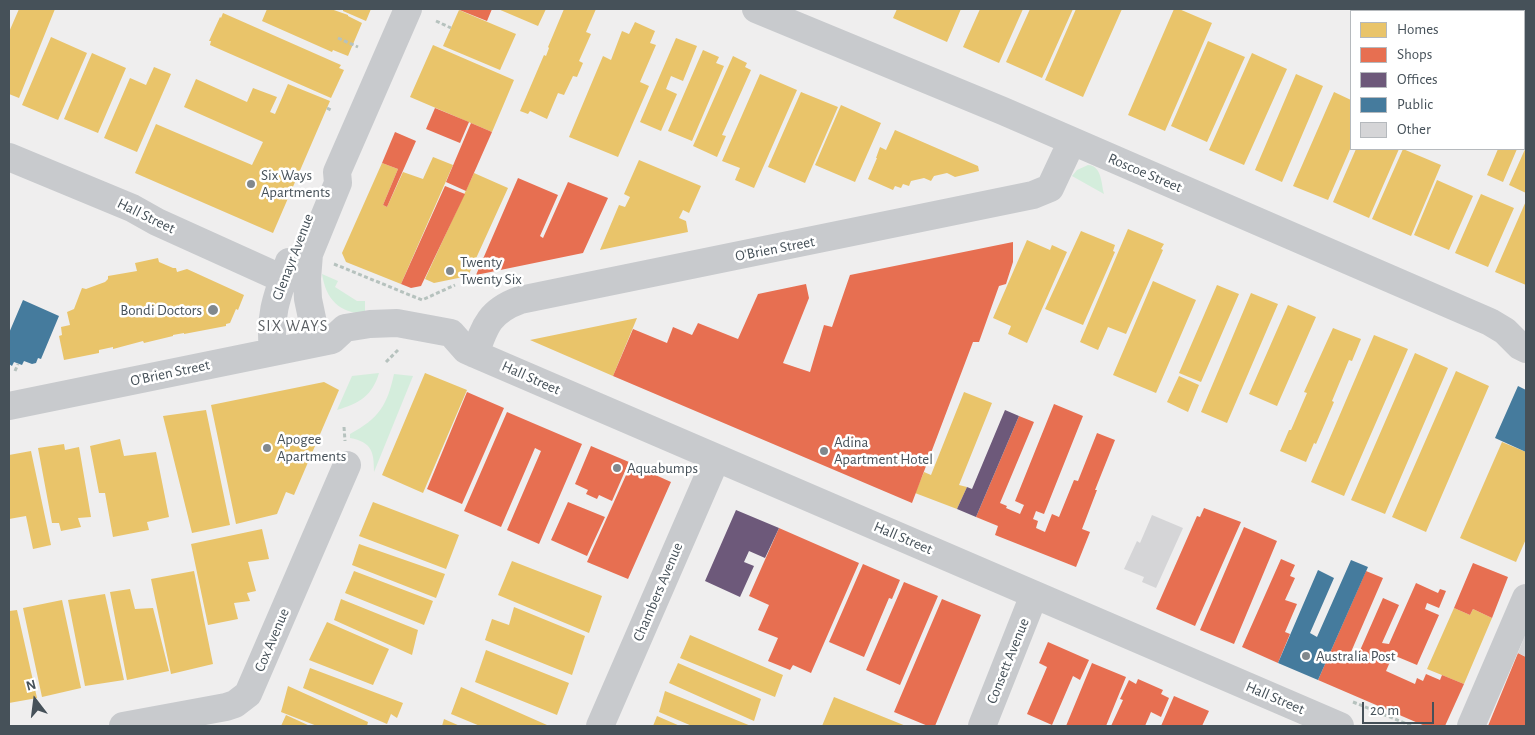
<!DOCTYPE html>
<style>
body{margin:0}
#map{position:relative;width:1535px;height:735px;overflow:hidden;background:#efeeee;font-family:"Alegreya Sans",sans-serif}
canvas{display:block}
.frame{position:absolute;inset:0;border:10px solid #465159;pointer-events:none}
.legend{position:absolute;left:1350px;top:10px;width:175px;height:140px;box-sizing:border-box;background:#fff;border:1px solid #b5b9bd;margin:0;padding:6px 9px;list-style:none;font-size:15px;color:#465159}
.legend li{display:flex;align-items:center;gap:10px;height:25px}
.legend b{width:25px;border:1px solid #b5b9bd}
.north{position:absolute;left:10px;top:675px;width:50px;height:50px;-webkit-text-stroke:4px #fff;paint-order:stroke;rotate:345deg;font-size:14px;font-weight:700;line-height:20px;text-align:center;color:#465159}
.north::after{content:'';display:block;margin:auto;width:18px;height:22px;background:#465159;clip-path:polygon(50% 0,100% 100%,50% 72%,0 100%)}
.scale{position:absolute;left:1362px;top:702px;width:72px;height:22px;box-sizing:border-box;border:2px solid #465159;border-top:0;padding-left:6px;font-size:15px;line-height:18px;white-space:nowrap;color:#465159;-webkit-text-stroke:4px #fff;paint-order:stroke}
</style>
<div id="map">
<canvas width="1535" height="735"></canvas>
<div class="frame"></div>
<ul class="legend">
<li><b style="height:14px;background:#e9c46a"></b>Homes</li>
<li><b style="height:14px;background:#e76f51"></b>Shops</li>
<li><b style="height:14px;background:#6d597a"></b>Offices</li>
<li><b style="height:14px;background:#457b9d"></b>Public</li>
<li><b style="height:14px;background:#d5d5d7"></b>Other</li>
</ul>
<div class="north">N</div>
<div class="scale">20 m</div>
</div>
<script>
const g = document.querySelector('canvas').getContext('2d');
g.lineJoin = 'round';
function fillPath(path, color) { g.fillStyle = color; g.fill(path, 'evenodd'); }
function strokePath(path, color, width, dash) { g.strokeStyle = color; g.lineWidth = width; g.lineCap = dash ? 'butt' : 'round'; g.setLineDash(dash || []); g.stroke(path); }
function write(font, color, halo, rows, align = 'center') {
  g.font = font + ' "Alegreya Sans",sans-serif'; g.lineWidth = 5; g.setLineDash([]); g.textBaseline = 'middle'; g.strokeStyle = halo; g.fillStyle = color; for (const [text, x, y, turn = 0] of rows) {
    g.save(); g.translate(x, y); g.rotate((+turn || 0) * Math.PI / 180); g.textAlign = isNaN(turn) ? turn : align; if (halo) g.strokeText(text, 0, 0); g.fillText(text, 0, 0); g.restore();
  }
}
fillPath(new Path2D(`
 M1088,165C1102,166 1101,183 1104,194L1072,176L1077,170Z
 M322,274L338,281L335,287L357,301H365V314C339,313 326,299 322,274Z
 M379,373C372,396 360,403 337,410L352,376Z
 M394,374L413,376L374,472C374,452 372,442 350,438V434C379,418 387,406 394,374Z`), '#d4eddc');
fillPath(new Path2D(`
 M19,9H55L19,98L9,94V32Z
 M267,9H331L348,15V16L362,23L348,56L333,50L332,52L262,21Z
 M343,9H371L366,21L343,11Z
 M498,9H546L538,26Z
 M564,9H596L586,32L591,34L579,61L583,63L577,77L573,76L564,95L558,93L547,119L530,111L528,114L520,111L544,55L546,56L549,48L548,47Z
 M897,9H961L947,42L893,18Z
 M980,9H1023L999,63L963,47Z
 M1030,9H1073L1042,78L1006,62Z
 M1076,9H1122L1083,97L1045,80Z
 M1174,9H1179L1212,23L1165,131L1128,115Z
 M1367,9H1409L1408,11H1366Z
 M1415,9H1461L1460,11H1414Z
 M459,10L516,34L500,70L443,46Z
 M223,13L341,65L339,68L344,70L331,98L210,45L211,41H209L220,17L221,18Z
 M635,22L655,31L650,43L656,45L640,82L649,86L618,157L569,137L603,56L611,60L622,31L629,34Z
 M51,37L87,53L58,120L22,105Z
 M676,38L697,46L683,81L671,76L666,89L677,94L661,131L640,122Z
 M1208,41L1245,57L1207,142L1171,126Z
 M433,45L514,80L492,132L410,97Z
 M703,50L719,57L716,63L724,66L692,141L668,131Z
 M92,53L126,68L98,133L64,119Z
 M1252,53L1287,69L1244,165L1209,150Z
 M733,56L747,63L745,67L751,70L722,135L726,136L717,157L693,146Z
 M154,67L171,74L137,152L104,138L130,78L146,85Z
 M760,74L797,90L754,188L735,180L740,168L722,161Z
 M1296,74L1323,86L1282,182L1255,170Z
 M196,79L247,102L253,88L277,97L270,112L275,114L288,84L330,101L273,233L135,173L156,124L252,165L263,142L184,107Z
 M801,92L838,107L805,183L768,167Z
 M1334,92L1351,100V147L1328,200L1293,186Z
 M841,105L881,123L855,182L815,165Z
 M895,130L978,166L979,171L955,177L947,173L934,176L931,181L924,178L911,181L909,186L903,184L901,188L895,186L893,190L868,179L877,158H876L880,147L886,150Z
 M1526,147V193L1509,185Z
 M1356,149H1399L1369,218L1333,202Z
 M1403,149L1441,165L1411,236L1372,219Z
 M1498,149H1517L1503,182L1487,175Z
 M433,157L453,165L401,284L346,262L342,253L382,163L398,169L383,205L387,207L403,172L423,179Z
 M639,160L701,186L689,213L683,210L679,218L686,221L688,232L600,250L619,205L625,207L630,197L624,194Z
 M474,173L508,188L468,276L434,283L425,279Z
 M1437,180L1473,196L1449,250L1414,235Z
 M1481,194L1514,208L1488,267L1455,253Z
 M1526,201V285L1495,272Z
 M1128,229L1164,244L1161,249L1163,250L1126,334L1108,327L1098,350L1080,342Z
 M1081,231L1115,245L1113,251L1115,252L1083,325L1045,309Z
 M1027,240L1050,250L1052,245L1067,252L1027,343L1008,334L1011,326L993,318Z
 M158,258L159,262L173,268H176L177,272L187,269L244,295L238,310L236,309L230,323L226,324V326L184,334V333L173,335V336L144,343L143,341L113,349V347L99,350V353L64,360L59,336L62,335L61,327L70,325L67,312L74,309L82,288L86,289L105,282L108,279V276L137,271L135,263Z
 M1153,281L1196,300L1156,393L1113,375Z
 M1217,285L1239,294L1201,382L1179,373Z
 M1251,293L1278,304L1227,423L1201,412Z
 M1288,305L1316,317L1277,406L1249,394Z
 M637,318L613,376L530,340Z
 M1333,328L1361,339L1352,361L1349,360L1332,401L1334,402L1316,444L1314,443L1306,462L1280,451L1289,430H1291L1307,393L1304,392Z
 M1374,335L1408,349L1344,496L1311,482Z
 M1415,353L1448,368L1385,514L1351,500Z
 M1456,371L1489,386L1426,532L1392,517Z
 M425,373L467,390L423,493L382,475Z
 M1179,376L1199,385L1188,412L1167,402Z
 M324,382L339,390L294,495L286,492L277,514L236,524L211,405Z
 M964,392L992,403L959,485L967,487L957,509L915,493L924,472L931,475Z
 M206,410L230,525L192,533L163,416Z
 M120,439L124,456L156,452L169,517L147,522L149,530L113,537L105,493H99L90,446Z
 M1502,442L1526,452V539L1516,562L1460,538Z
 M64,444L65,450L79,447L91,517L78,518L81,527L61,531L59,523H52L38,448Z
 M31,451L51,545L33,549L26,516L9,519V455Z
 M373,502L459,535L446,569L359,536Z
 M262,529L269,559L248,562L256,591L247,593L250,601L234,603L238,619L208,625L191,544Z
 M359,544L445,574L436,598L352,565Z
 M512,561L602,596L589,633L498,595Z
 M194,571L213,664L171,674L151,579Z
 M354,571L433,601L424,625L345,593Z
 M130,589L135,609L153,608L169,671L127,680L110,592Z
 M105,594L124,680L85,686L68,600Z
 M341,599L418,630L412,655L334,620Z
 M62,600L81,688L42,697L23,608Z
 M514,607L585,636L572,675L485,640L492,619L509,625Z
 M1454,608L1470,615L1473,609L1492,618L1464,684L1427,669Z
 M17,610L37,698L9,703V611Z
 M327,622L389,649L373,685L309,660Z
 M690,635L783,675L775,697L680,658Z
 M486,650L569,683L557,715L475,682Z
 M678,663L761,699L754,721L669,683Z
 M310,668L403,703L397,718L391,714L387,724L303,688Z
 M288,686L368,722L367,726H317L281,712Z
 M461,687L547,725L546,726H480L451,714Z
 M665,691L751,726H692L659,712Z
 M834,697L906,726H822Z
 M286,715L310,726H281Z
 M657,716L680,726H653Z
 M444,719L460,726H442Z`), '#e9c46a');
fillPath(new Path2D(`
 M457,9H492L487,21Z
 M1465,9H1509L1508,11H1464Z
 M1516,9H1526V52L1524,51V11H1515Z
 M435,108L469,122L460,143L426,129Z
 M471,123L492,132L466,191L446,182Z
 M395,132L416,141L387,207L383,205L398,169L382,163Z
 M518,178L558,195L540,236L543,238L568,182L608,198L583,253L476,275Z
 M445,186L465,194L421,286L411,288L401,284Z
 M1013,242V262L1006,284L999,286L979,342H973L912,503L613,376L633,329L667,343L673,327L692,335L698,323L738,339L758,294L806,284L809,298L783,363L810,372L824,325L832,327L850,275Z
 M467,392L504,408L462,504L427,489Z
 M1054,404L1083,416L1044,514L1036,511L1033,519L1038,521L1036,528L1045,532L1052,514L1059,517L1074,480L1078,481L1097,433L1115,440L1095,490H1097L1082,529L1090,532L1076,567L995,535L998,526L976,517L1019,416L1034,422L1000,503L1007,506L1006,508L1020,514L1024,505L1015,501Z
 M507,412L582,444L539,544L507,530L541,451L535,448L501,527L464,511Z
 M591,446L629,462L612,501L599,495L597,499L586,494L588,490L575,484Z
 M631,464L671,482L628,579L587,562Z
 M568,502L605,517L587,556L551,540Z
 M1204,508L1241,522L1195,626L1156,609L1197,516L1200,517Z
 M1244,527L1277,541L1234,644L1200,630Z
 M779,528L859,563L811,673L793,665L790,670L768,661L778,638L758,630L769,605L749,596Z
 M1281,559L1295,565L1290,576L1295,578L1285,600L1297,604L1285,632L1290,634L1278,663L1242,647Z
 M1473,563L1508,577L1492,618L1473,609L1470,615L1454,608Z
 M863,564L900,580L892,599L889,598L864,657L829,642Z
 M1366,571L1383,578L1351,652L1358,655L1383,598L1399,605L1382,643L1389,644L1416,583L1438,593L1440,589L1446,591L1439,608L1427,603L1425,609L1439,615L1417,665L1393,655L1386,671L1415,684L1417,678L1423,681L1426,674L1440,680L1442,675L1464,684L1445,726H1425L1318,680Z
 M904,582L938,596L900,685L866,670Z
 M942,599L981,615L935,726H928L894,712Z
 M1048,642L1089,660L1080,680L1073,676L1052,725L1027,714L1047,667L1039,663Z
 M1518,653L1526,657V726H1488Z
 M1092,663L1126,677L1106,726H1066Z
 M1138,679L1163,690L1161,694L1169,698L1161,717L1151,712L1145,726H1111L1123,700L1120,699L1129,680L1136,684Z
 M1174,696L1209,711L1202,726H1161Z`), '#e76f51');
fillPath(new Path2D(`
 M1005,410L1019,416L976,517L957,509L967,487L972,489Z
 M736,510L779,528L765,558L749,551L744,562L754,566L740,597L705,581Z`), '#6d597a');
fillPath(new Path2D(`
 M23,300L59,316L41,359L38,358L36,363L32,364L24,361L22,365L14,362L12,366L9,364V333Z
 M1518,386L1526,390V452L1495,438Z
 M1351,560L1368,567L1318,680L1278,663L1318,570L1334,578L1310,633L1317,637Z`), '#457b9d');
fillPath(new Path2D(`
 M1152,515L1183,528L1156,588L1142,582L1144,577L1124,569L1137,541L1140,543Z
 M1526,633V657L1518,653Z`), '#d5d5d7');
strokePath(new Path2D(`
 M436,21L451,28
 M338,38L358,47
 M327,108L331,110
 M334,264L422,300L455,285
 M386,362L398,350
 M15,371L18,364
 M344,427L345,441
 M1353,702L1412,726`), '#b6c2be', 3, [4, 2.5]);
strokePath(new Path2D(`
 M756,9L1003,111L1490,322L1505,331L1520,346L1526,349
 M9,157L132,208L157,222L283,279
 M317,342L308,299L307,279L309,254L338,183L337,172L408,9
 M273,351C269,315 277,296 289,262
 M475,354C485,325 490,311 520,300L1033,195L1050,188L1072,141
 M9,406L332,340L345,328L370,324L397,323L451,333L466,350L475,354L1340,726
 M123,726L226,707L235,704L248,694L347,465
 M600,726L716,459
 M982,726L1034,595
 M1471,726L1526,598`), '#c8cacd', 28);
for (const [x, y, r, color] of [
 [251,184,5,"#81888d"],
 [450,271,5,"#81888d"],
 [213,310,6,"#81888d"],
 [267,448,5,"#81888d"],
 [824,451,5,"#81888d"],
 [617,468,5,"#81888d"],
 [1306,656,5,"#81888d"]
]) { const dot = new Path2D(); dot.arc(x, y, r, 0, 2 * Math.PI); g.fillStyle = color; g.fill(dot); strokePath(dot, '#fff', 2); }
write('15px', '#465159', '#fff', [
 ["Roscoe Street",1145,173,23],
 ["Hall Street",146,216,26],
 ["O'Brien Street",775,249,-11],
 ["Glenayr Avenue",293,257,-69],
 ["O'Brien Street",170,373,-12],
 ["Hall Street",531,378,24],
 ["Hall Street",903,538,23],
 ["Chambers Avenue",658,592,-67],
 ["Cox Avenue",272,640,-67],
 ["Consett Avenue",1008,661,-68],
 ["Hall Street",1275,698,23]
]);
write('15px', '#465159', '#fff', [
 ["Six Ways",261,175],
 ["Apartments",261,192],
 ["Twenty",460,262],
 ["Twenty Six",460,279],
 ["Bondi Doctors",202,310,"right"],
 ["Apogee",277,439],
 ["Apartments",277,456],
 ["Adina",834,442],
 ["Apartment Hotel",834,459],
 ["Aquabumps",627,468],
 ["Australia Post",1316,656]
], 'left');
g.letterSpacing = '1px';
write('16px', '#5a5e62', '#fff', [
 ["SIX WAYS",293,326]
]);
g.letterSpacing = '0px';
</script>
